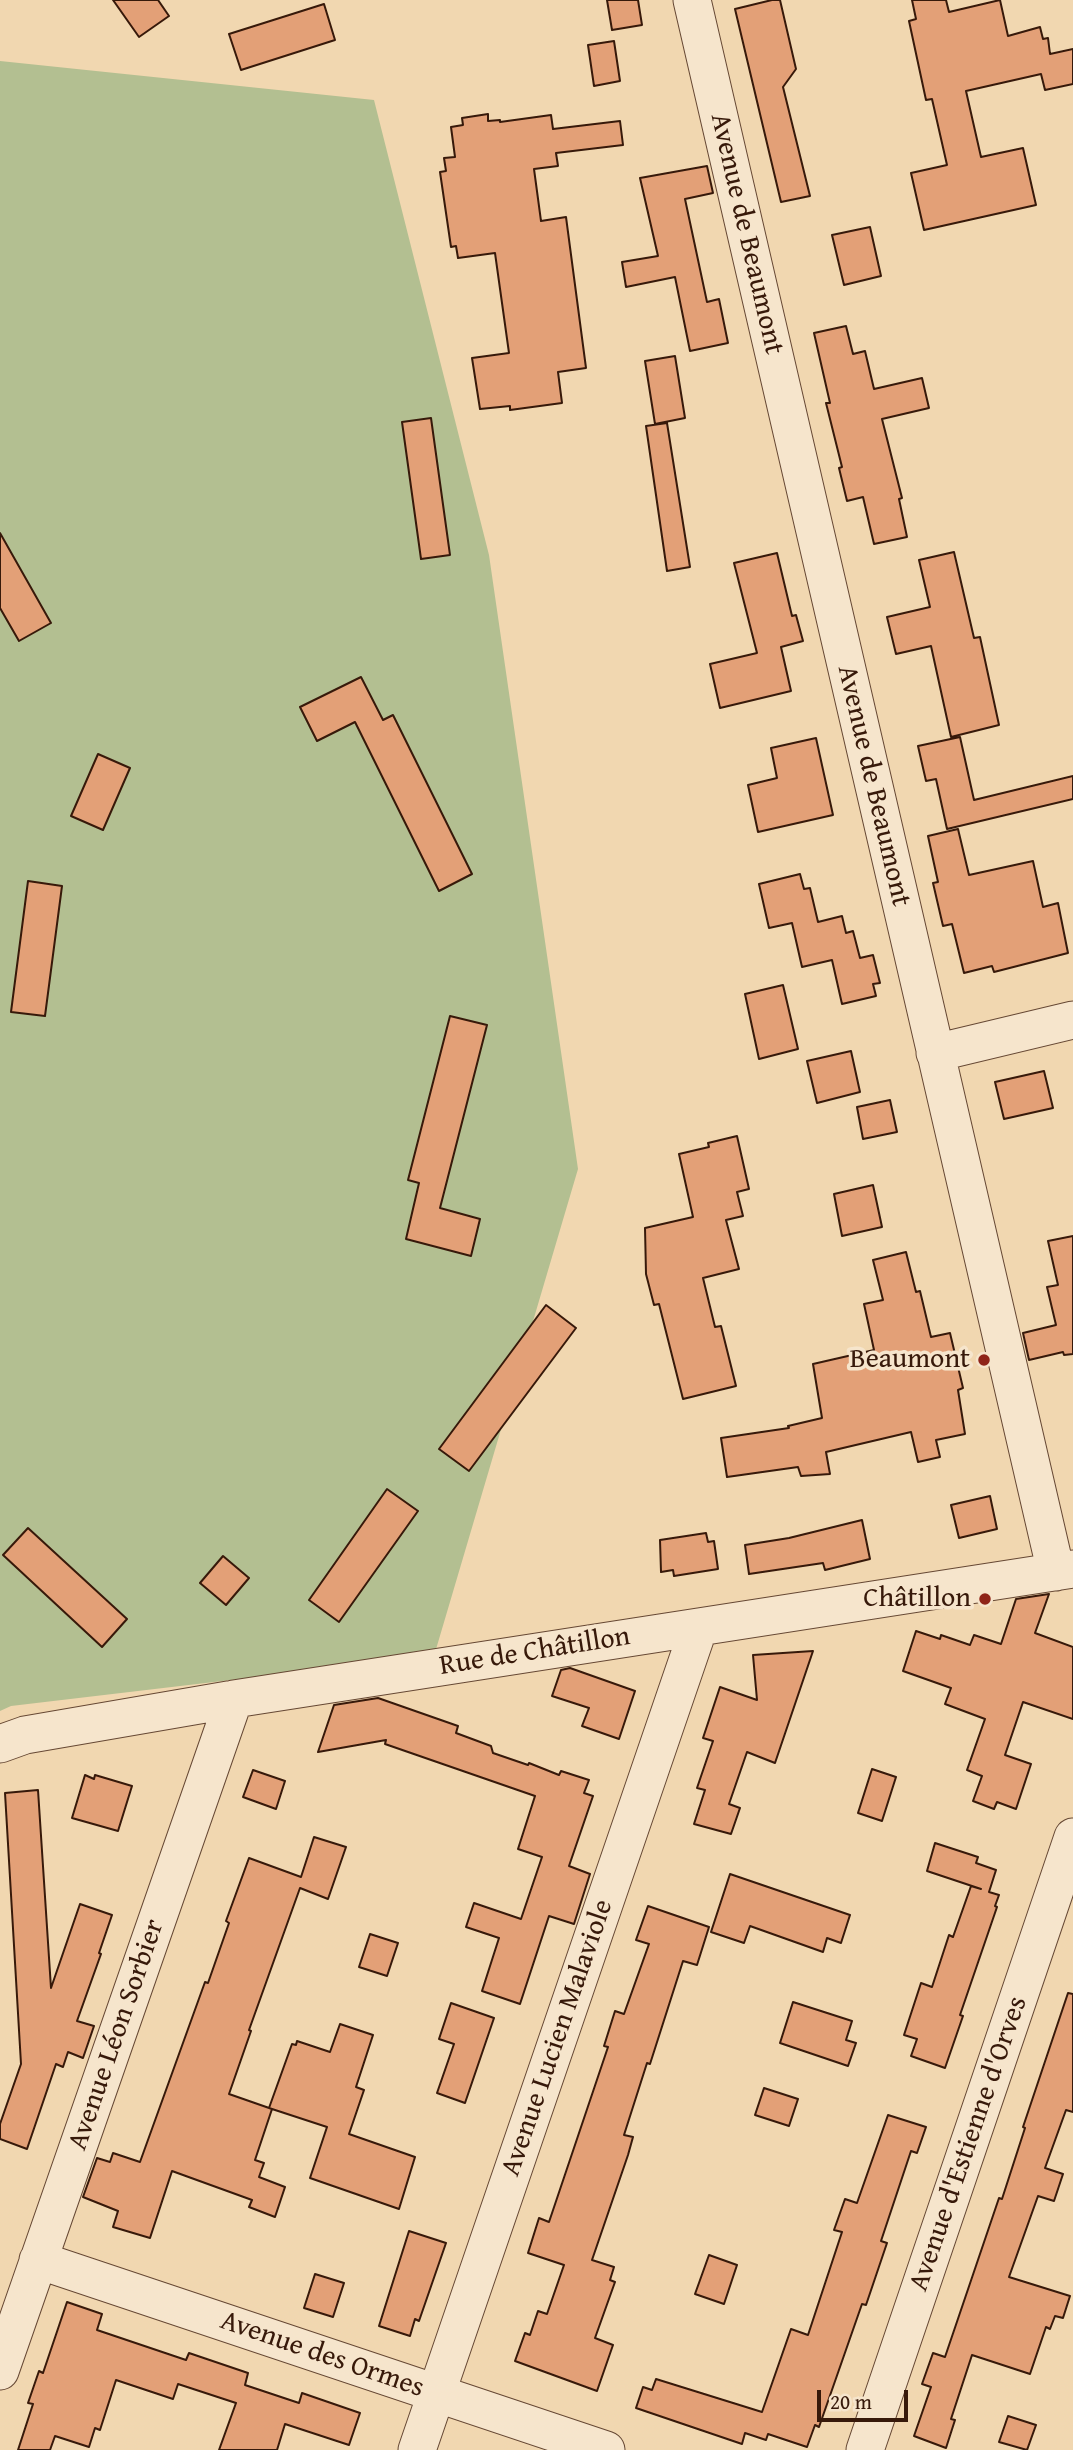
<!DOCTYPE html>
<meta charset="utf-8">
<style>
body{margin:0}
#map{position:relative;width:1073px;height:2450px;overflow:hidden;background:#f1d7b0;font-family:"Gentium Book Plus",serif}
canvas{display:block}
.scale{position:absolute;left:817px;top:2390px;width:91px;height:32px;box-sizing:border-box;border:4px solid #37190a;border-top:0;padding-left:9px;font-size:21px;line-height:24px;white-space:nowrap;color:#37190a;-webkit-text-stroke:5px #f6e5cc;paint-order:stroke}
</style>
<div id="map">
<canvas width="1073" height="2450"></canvas>
<div class="scale">20 m</div>
</div>
<script>
const g = document.querySelector('canvas').getContext('2d');
g.lineJoin = 'round';
function fillPath(path, color) { g.fillStyle = color; g.fill(path, 'evenodd'); }
function strokePath(path, color, width, dash) { g.strokeStyle = color; g.lineWidth = width; g.lineCap = dash ? 'butt' : 'round'; g.setLineDash(dash || []); g.stroke(path); }
function write(font, color, halo, rows, align = 'center') {
  g.font = font + ' "Gentium Book Plus",serif'; g.lineWidth = 7; g.setLineDash([]); g.textBaseline = 'middle'; g.strokeStyle = halo; g.fillStyle = color; for (const [text, x, y, turn = 0] of rows) {
    g.save(); g.translate(x, y); g.rotate((+turn || 0) * Math.PI / 180); g.textAlign = isNaN(turn) ? turn : align; if (halo) g.strokeText(text, 0, 0); g.fillText(text, 0, 0); g.restore();
  }
}
fillPath(new Path2D(`
 M0,61L374,100L489,555L578,1169L434,1656L11,1706L0,1711Z`), '#b3bf91');
const building = new Path2D(`
 M113,0H158L169,16L139,37Z
 M607,0H638L642,25L612,30Z
 M772,0H780L796,69L783,87L810,196L781,202L735,9Z
 M912,0H946L949,12L1000,0L1008,36L1040,27L1043,39L1048,38L1050,54L1073,49V84L1045,90L1041,74L966,91L981,157L1023,148L1036,205L924,230L911,173L947,165L932,99L926,100L909,21L916,19Z
 M324,4L335,40L241,70L229,34Z
 M614,41L620,81L594,86L588,45Z
 M488,114V121L500,120V122L551,115L553,129L620,121L623,145L556,153L558,166L534,169L541,221L566,217L586,368L558,372L562,403L510,410V406L480,409L472,358L509,353L495,253L458,258L456,246L451,247L440,172L446,171L444,158L455,157L451,127L463,125L462,118Z
 M707,166L713,193L685,199L707,302L719,299L728,343L690,351L675,277L626,287L622,262L658,256L640,178Z
 M870,227L881,276L844,285L832,235Z
 M846,326L853,354L865,351L874,389L922,378L929,408L882,419L902,498L899,499L907,537L874,544L863,497L847,501L839,468L842,467L826,403H830L814,333Z
 M675,356L685,418L655,424L645,361Z
 M431,418L450,555L421,559L402,422Z
 M667,423L690,567L667,571L646,426Z
 M0,533L51,623L19,641L0,608Z
 M954,552L974,638L980,637L999,725L951,737L931,646L896,654L887,617L930,607L919,560Z
 M777,553L792,616L796,615L803,641L781,647L791,691L720,708L710,664L757,653L734,563Z
 M361,677L383,720L393,715L472,874L439,891L355,722L317,741L300,707Z
 M960,737L974,800L1073,776V799L947,829L936,779L926,781L918,746Z
 M816,738L833,815L758,832L748,785L777,778L771,748Z
 M98,754L130,768L103,830L71,816Z
 M958,829L969,875L1033,861L1043,907L1058,903L1068,953L994,972L992,966L964,973L952,924L943,926L933,883L938,882L928,836Z
 M800,874L804,889L810,888L818,922L842,916L846,933L853,931L860,958L873,955L880,983L873,984L876,996L842,1004L832,960L802,967L792,923L769,928L759,884Z
 M28,881L62,886L45,1016L11,1012Z
 M783,985L798,1049L759,1059L745,994Z
 M450,1016L487,1025L440,1208L480,1219L471,1256L406,1239L419,1183L408,1180Z
 M851,1051L860,1092L817,1103L807,1061Z
 M1044,1071L1053,1108L1004,1119L995,1082Z
 M890,1100L897,1132L863,1139L857,1107Z
 M737,1136L749,1189L737,1192L743,1216L726,1220L739,1269L703,1278L715,1327L721,1326L736,1386L683,1399L659,1304L654,1305L646,1274L645,1228L693,1217L679,1154L709,1147L708,1143Z
 M873,1185L882,1227L842,1236L834,1194Z
 M1073,1236V1354L1064,1355L1063,1352L1029,1360L1023,1333L1056,1325L1047,1287L1058,1285L1048,1241Z
 M906,1252L916,1292L920,1291L931,1337L950,1333L963,1388L958,1390L965,1434L936,1440L940,1457L918,1462L911,1432L826,1452L830,1474L801,1476L798,1467L727,1477L721,1438L789,1428L788,1426L822,1418L813,1364L874,1350L864,1304L883,1300L873,1260Z
 M546,1305L576,1328L469,1471L439,1449Z
 M387,1489L418,1511L339,1622L309,1600Z
 M990,1496L997,1529L959,1538L951,1505Z
 M862,1520L870,1559L825,1570L823,1563L749,1574L745,1545L789,1538Z
 M28,1528L127,1619L102,1647L3,1555Z
 M706,1533L708,1542L714,1541L718,1569L674,1576L673,1570L661,1572L660,1540Z
 M223,1556L249,1578L226,1605L200,1583Z
 M1049,1594L1035,1633L1073,1647V1719L1023,1702L1005,1755L1031,1764L1016,1809L997,1802L994,1809L973,1801L982,1776L967,1770L985,1719L945,1704L951,1688L903,1671L916,1631L940,1639L941,1635L970,1645L974,1635L1001,1644L1016,1599Z
 M813,1651L775,1763L747,1752L729,1804L740,1808L731,1834L694,1824L705,1790L697,1788L713,1741L703,1738L720,1687L757,1700L753,1655Z
 M570,1668L635,1691L619,1739L582,1726L589,1708L552,1696L561,1670Z
 M378,1698L458,1726L456,1733L491,1746L493,1753L528,1765L529,1763L559,1775L561,1771L589,1780L584,1793L593,1796L569,1866L590,1874L574,1924L549,1916L520,2004L482,1991L499,1938L466,1927L474,1903L521,1919L542,1857L518,1849L535,1796L385,1744L386,1740L318,1752L334,1705Z
 M872,1769L896,1777L882,1821L858,1813Z
 M253,1770L285,1781L276,1809L243,1797Z
 M85,1775L94,1779L95,1775L132,1786L118,1831L72,1818Z
 M38,1790L51,1988L80,1904L112,1915L99,1953L101,1954L77,2021L94,2026L83,2058L68,2052L63,2067L56,2064L27,2149L0,2139V2124L21,2064L5,1793Z
 M314,1837L346,1847L328,1899L300,1888L249,2030L251,2031L229,2094L272,2109L255,2160L264,2163L259,2177L285,2187L275,2217L249,2207L252,2200L172,2171L150,2238L113,2227L118,2211L83,2197L97,2158L110,2162L113,2153L140,2162L205,1982L208,1983L229,1923L226,1921L249,1858L301,1877Z
 M935,1843L978,1857L976,1863L996,1870L989,1892L999,1895L995,1906L997,1907L960,2015L963,2016L945,2068L911,2056L917,2039L904,2035L921,1983L932,1987L949,1935L953,1937L971,1886L981,1889L927,1871Z
 M730,1874L850,1915L841,1943L827,1938L823,1952L750,1926L744,1943L711,1932Z
 M648,1906L709,1927L697,1965L683,1961L650,2064L647,2063L624,2135L633,2137L628,2155L592,2260L614,2267L610,2280L615,2282L595,2338L613,2345L597,2391L515,2361L525,2333L530,2335L538,2311L547,2314L564,2265L528,2253L539,2218L549,2222L608,2047L604,2046L615,2011L624,2014L649,1944L636,1940Z
 M370,1934L398,1943L387,1976L359,1967Z
 M1068,1993L1073,1994V2112L1066,2110L1045,2168L1063,2174L1054,2201L1038,2196L1009,2277L1070,2296L1063,2318L1055,2316L1050,2329L1046,2327L1030,2374L972,2355L951,2419L955,2420L946,2448L914,2436L931,2387L922,2384L933,2353L945,2357L999,2198L1002,2199L1025,2128L1023,2127Z
 M793,2002L852,2021L846,2040L856,2043L848,2066L780,2043Z
 M451,2003L494,2018L465,2103L437,2093L454,2044L439,2039Z
 M340,2024L373,2035L356,2087L364,2090L349,2134L415,2157L399,2209L310,2178L327,2127L269,2108L292,2044L296,2045L297,2041L330,2052Z
 M764,2088L798,2099L789,2126L755,2115Z
 M888,2115L926,2127L917,2153L911,2151L881,2241L887,2243L866,2305L862,2304L819,2427L815,2425L807,2447L768,2434L766,2440L745,2433L742,2444L636,2408L643,2387L652,2390L656,2379L762,2412L791,2329L808,2335L842,2232L834,2230L845,2199L857,2203Z
 M409,2231L446,2243L419,2321L415,2319L410,2336L379,2326Z
 M709,2255L737,2265L724,2304L695,2294Z
 M315,2274L344,2283L333,2317L304,2308Z
 M67,2302L102,2314L97,2330L186,2360L189,2353L248,2373L245,2385L299,2403L302,2393L360,2413L349,2445L285,2424L277,2450H219L236,2403L178,2384L173,2399L116,2380L100,2430L95,2428L89,2447L55,2436L50,2450H18L33,2404L28,2403L39,2371L43,2373Z
 M1008,2416L1036,2425L1027,2450L999,2442Z`);
fillPath(building, '#e3a077');
strokePath(building, '#37190a', 2);
const minor = new Path2D(`
 M692,0L1056,1572
 M935,1053L1073,1020
 M0,1744L25,1735L234,1699L1073,1569
 M38,2260L606,2450
 M0,2371L234,1699
 M417,2450L699,1627
 M865,2450L1073,1837`);
strokePath(minor, '#664834', 39);
strokePath(minor, '#f6e5cc', 37);
for (const [x, y, r, color] of [
 [984,1360,7,"#8f2418"],
 [985,1599,7,"#8f2418"]
]) { const dot = new Path2D(); dot.arc(x, y, r, 0, 2 * Math.PI); g.fillStyle = color; g.fill(dot); strokePath(dot, '#f6e5cc', 2.5); }
write('28px', '#37190a', '#f6e5cc', [
 ["Avenue de Beaumont",746,234,77],
 ["Avenue de Beaumont",873,786,77],
 ["Rue de Châtillon",535,1652,-9],
 ["Avenue Léon Sorbier",117,2035,-71],
 ["Avenue Lucien Malaviole",558,2038,-71],
 ["Avenue d'Estienne d'Orves",969,2144,-71],
 ["Avenue des Ormes",322,2355,19]
]);
write('28px', '#37190a', '#f6e5cc', [
 ["Beaumont",970,1360],
 ["Châtillon",971,1599]
], 'right');
</script>
